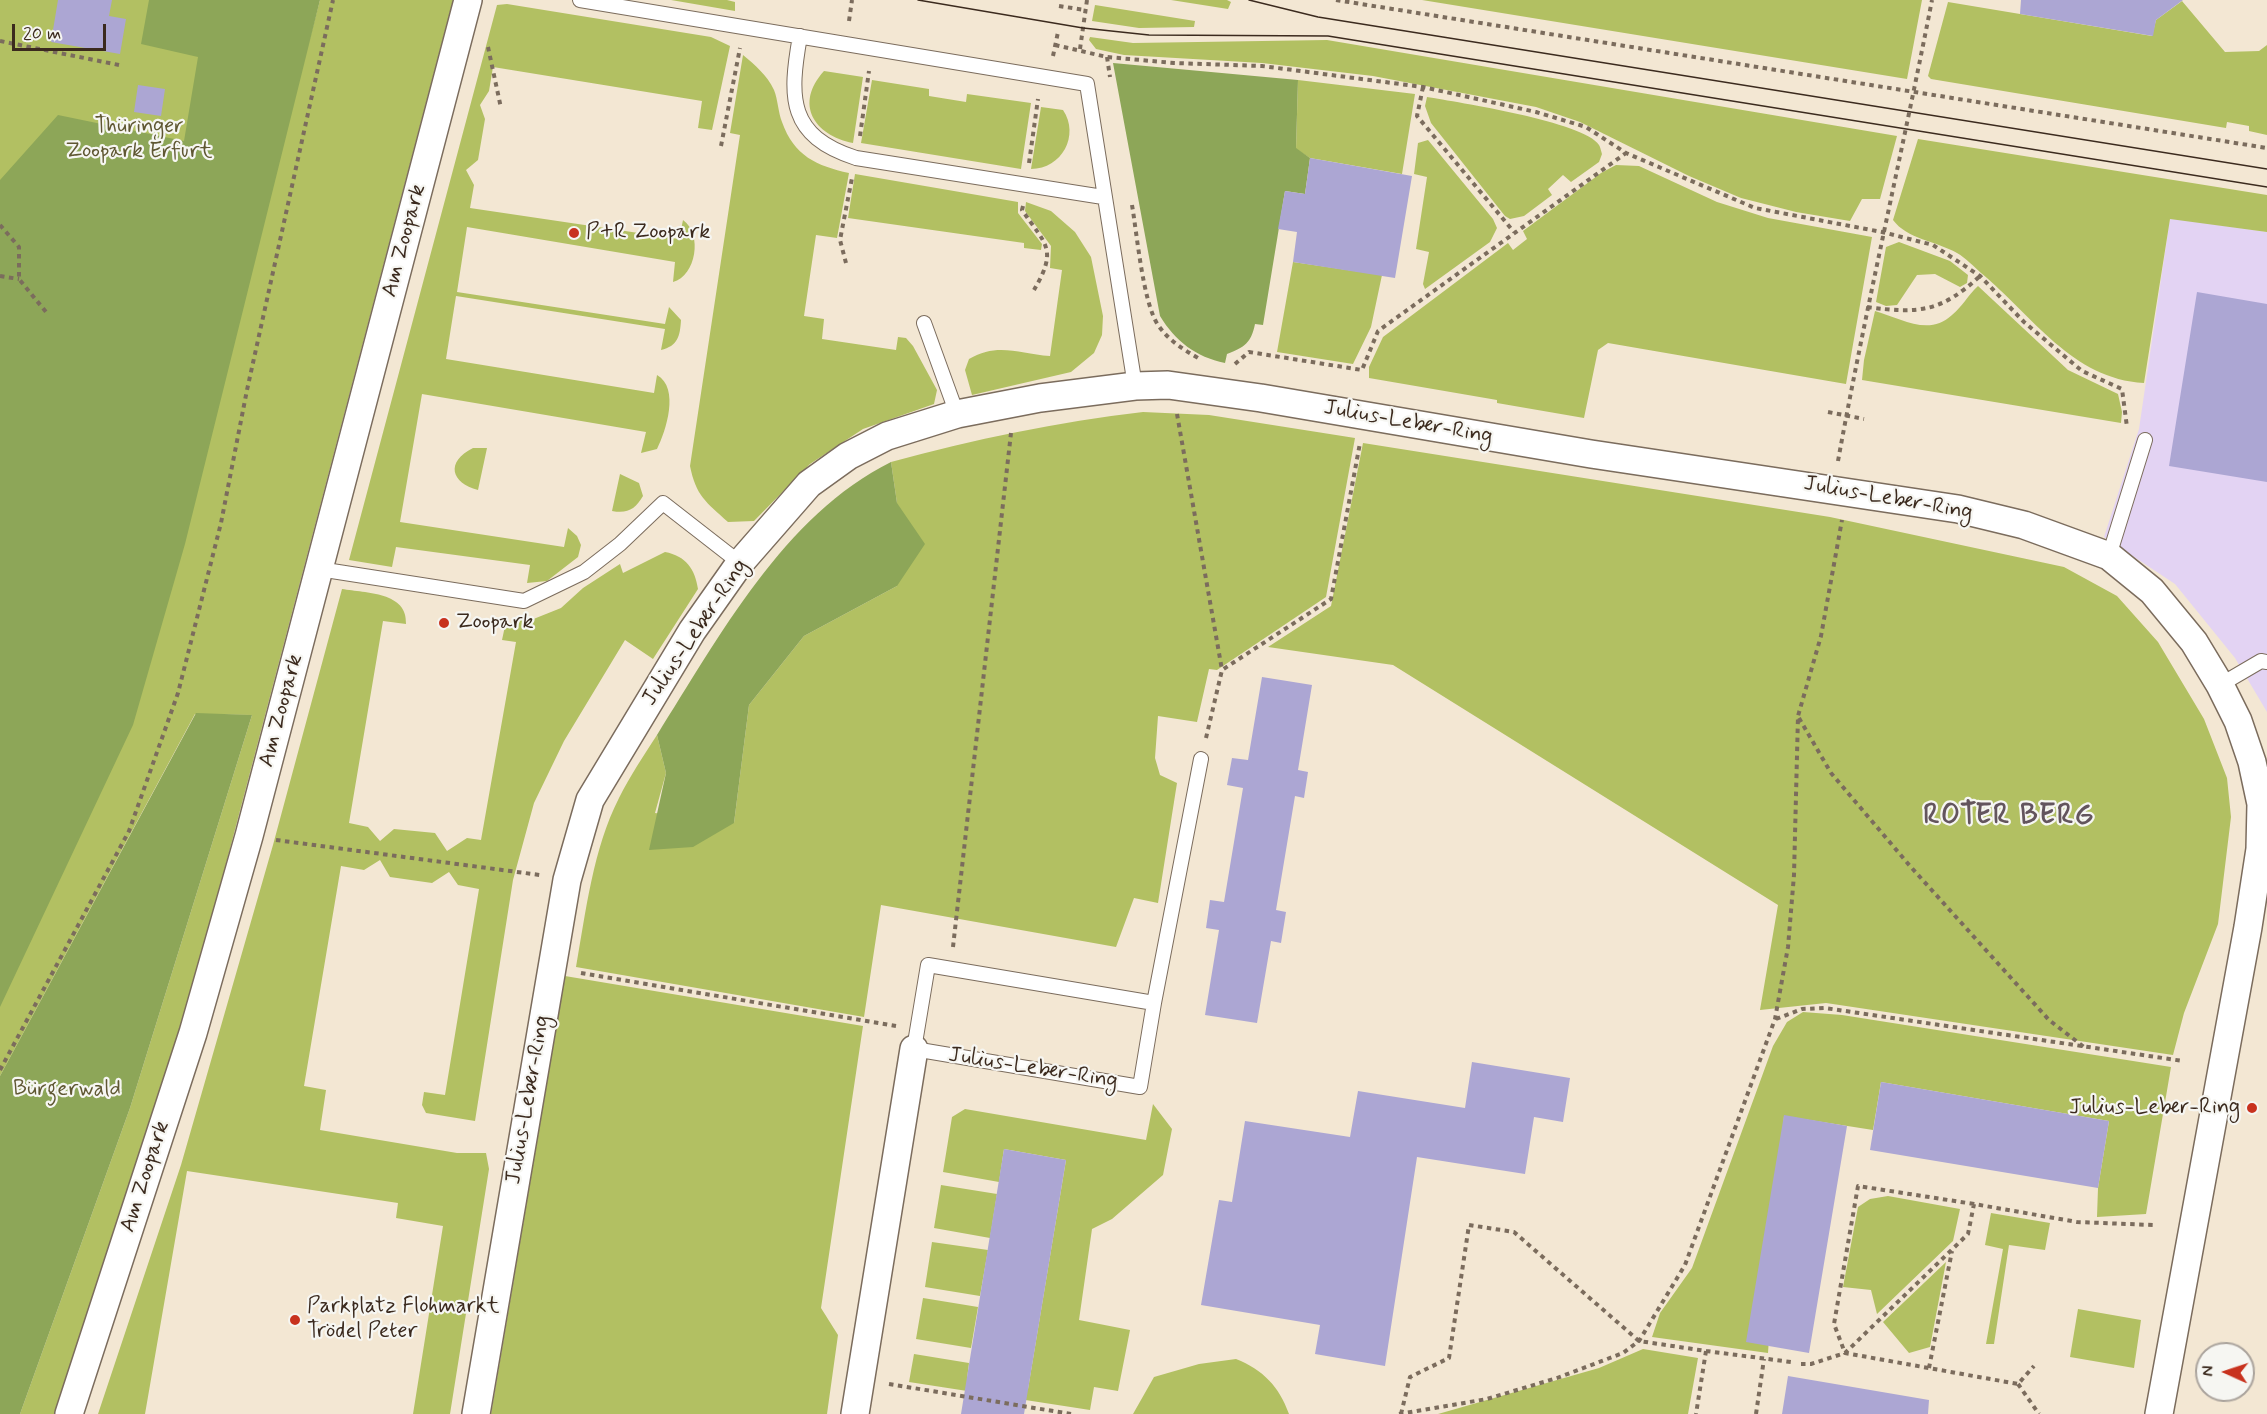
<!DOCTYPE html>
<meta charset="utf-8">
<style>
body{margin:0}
#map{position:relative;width:2267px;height:1414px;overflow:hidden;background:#f3e7d3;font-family:Mynerve,sans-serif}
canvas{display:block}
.north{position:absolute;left:2195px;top:1342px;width:60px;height:60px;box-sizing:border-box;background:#f6f6f2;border:2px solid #aba49d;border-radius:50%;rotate:273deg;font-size:16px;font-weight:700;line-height:24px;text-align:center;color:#3b2a1e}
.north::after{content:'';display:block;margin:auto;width:21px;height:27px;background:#c8321e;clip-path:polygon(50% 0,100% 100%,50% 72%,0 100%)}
.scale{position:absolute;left:12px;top:24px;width:94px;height:27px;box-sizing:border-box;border:3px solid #3b2a1e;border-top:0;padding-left:8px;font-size:18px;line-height:21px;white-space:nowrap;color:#3b2a1e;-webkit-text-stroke:4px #f6f6f2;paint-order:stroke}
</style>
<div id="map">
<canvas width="2267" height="1414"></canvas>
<div class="north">N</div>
<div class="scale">20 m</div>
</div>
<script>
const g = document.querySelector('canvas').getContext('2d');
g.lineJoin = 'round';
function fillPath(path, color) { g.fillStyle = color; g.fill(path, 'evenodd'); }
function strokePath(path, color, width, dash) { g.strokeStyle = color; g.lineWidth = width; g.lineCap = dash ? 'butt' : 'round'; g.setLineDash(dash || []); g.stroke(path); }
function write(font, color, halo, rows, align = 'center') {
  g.font = font + ' Mynerve,sans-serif'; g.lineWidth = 4.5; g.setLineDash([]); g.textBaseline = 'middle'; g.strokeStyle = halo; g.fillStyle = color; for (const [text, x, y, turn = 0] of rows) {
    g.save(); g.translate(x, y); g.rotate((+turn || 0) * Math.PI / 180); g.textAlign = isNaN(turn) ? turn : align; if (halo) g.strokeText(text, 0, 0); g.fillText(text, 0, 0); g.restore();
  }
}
fillPath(new Path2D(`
 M2170,218L2267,232V712L2235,658L2175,584L2104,537L2139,429Z`), '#e3d3f3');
fillPath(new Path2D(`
 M0,0H306L289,117L320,0H453L201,959L128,1197L55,1414H20L130,1108L252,715L195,714L0,1076Z
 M671,0H727L735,2V11Z
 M1171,0H1227L1231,2L1228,9Z
 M1422,0H1922L1907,79Z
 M2182,1L2225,52L2259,51L2267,45V135L2249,131V126L2227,122L2226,128L1931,79L1928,76L1948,2L2152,36L2156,20Z
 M507,4L711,37L730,46L712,130L698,128L702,101L493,67L489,91L480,105L485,119L478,160L466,170L474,185L470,208L679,239L683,220C703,234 696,276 673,282L675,262L467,227L457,292L665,324L669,307L681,320C680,336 678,346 661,350L665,329L456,296L446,359L654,393L657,375C680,388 666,431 657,449L641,453L646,432L422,394L400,522L564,547L568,528L577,536L581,545L578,557L547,581L527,583L530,565L396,547L392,567L349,560L497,5Z
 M1095,5L1195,21L1194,27L1139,28L1092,21Z
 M1090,37L1133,43L1327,40L1897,136L1880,199H1862L1850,221L1796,212L1741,198L1689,176L1580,122L1536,107L1373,76L1262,63L1124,55L1096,49L1089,40Z
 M743,55C755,65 767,75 774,90C778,100 778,112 782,122C794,156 817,166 849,173L837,238L816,235L804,316L824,319L822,339L896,350L898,337L906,338L913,346L937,390L934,404L863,429L810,464L754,521L728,522C706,502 696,496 690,466L740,135L730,133Z
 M824,71L863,77L853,143C814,135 794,104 824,71Z
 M872,80L929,89V96L966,102L967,94L1031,103L1021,169L861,143Z
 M1298,80L1415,94L1402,174L1310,158L1296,149Z
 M1427,97C1457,102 1585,122 1599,145C1600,146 1602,154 1602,154L1599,162L1571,182L1563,175L1548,189L1552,195L1524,216L1510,219L1505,216L1431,123L1425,106Z
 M1041,107L1063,110C1080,135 1062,169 1031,169Z
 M1918,139L2267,195V232L2170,219L2144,383C2072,379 2033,316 1981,273C1974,267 1966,258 1957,253C1936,241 1907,239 1893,220Z
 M1428,140L1493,219L1497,228L1490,242L1425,289L1423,284L1429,252L1416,249L1427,177L1414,174L1418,143Z
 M1616,165L1639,166L1717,202L1768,218L1872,237L1846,384L1608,343L1598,350L1584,418L1497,403V400L1369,378V367L1383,337L1508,243L1513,250L1527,239L1523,231L1601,173Z
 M855,174L1018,202V213L1042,244L1041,250L1024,248V243L848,218Z
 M1026,202L1051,211L1075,232L1091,257L1103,316L1102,335L1094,353L1071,372L972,395L965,370L969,359C998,342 1019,354 1050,356L1062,270L1050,268L1051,246L1025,211Z
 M1899,242L1950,261L1968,275L1967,283L1960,287L1935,274L1917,275L1897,305L1886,306L1876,302L1886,247Z
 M1293,262L1382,275L1371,327L1353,364L1277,352Z
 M1978,286L2068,370L2118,394L2122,412L2121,423L1862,380L1864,360L1875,311C1900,318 1929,337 1952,315C1962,307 1968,295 1978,286Z
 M1143,412L1209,415L1355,438L1326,597L1217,670L1209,669L1197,722L1158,716L1155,758L1160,775L1177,783L1158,903L1134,898L1116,947L881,905L864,1017L576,967C586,911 593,849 619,798C630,776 644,755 657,735L666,773L655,813L734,823L749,705L804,636L897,586V503L891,462C974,439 1058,422 1143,412Z
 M1363,443L1830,517L2064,567L2117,596L2158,642L2204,719L2227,778L2231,817L2218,924L2184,1013L2173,1055L1826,1003L1760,1010L1778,905L1393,665L1268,647L1331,606Z
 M473,448H487L478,490C451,483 445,462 473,448Z
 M620,474L639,483L643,496C635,509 628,514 612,511Z
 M665,552C686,556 695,569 698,589L653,659L625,640L564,741L534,803L513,880L475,1121L426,1113L422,1105L424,1092L445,1095L479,889L458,885L449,872L432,883L390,877L380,860L364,870L341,866L304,1086L326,1090L320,1130L457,1153H486L489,1169L450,1414H413L443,1226L396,1218L398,1203L187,1171L145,1414H98L181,1165L273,845L342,589C366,593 408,592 406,624L383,621L349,823L368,827L380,841L394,829L435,833L447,851L467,838L481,840L516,642L502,640L505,626L517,619L531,620L561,608L583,588L620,564L623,573Z
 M565,976L863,1026L821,1308L838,1335L827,1414H491Z
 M1803,1012L1842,1015L2171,1067L2146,1214L2097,1217L2098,1188L2109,1121L1881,1082L1873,1130L1784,1116L1768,1353L1652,1337L1660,1313L1692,1268L1773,1046L1787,1022Z
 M1153,1104L1172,1129L1163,1175L1112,1219L1092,1229L1079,1320L1130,1330L1118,1391L1094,1387L1090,1410L909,1382L914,1354L969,1363L967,1379L1028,1389L1066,1160L1004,1149L999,1182L943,1172L952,1117L965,1109L1146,1140Z
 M941,1185L997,1194L990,1238L934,1228Z
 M1888,1196L1960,1209L1953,1241L1877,1314L1871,1290L1843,1287L1858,1207L1870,1199Z
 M1991,1213L2050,1223L2045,1250L2009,1245L1994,1344H1986L2003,1249L1985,1245Z
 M932,1242L988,1250L980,1296L925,1287Z
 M1946,1262L1930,1347L1909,1353L1883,1322Z
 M923,1298L978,1307L971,1348L916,1339Z
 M2078,1309L2141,1320L2134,1368L2070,1357Z
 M1643,1349L1698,1358L1688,1414H1438L1599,1368Z
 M1236,1359C1263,1370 1279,1386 1289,1414H1133L1154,1377L1199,1364Z`), '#b2c062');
fillPath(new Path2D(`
 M149,0H320L185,544L133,725L0,1007V180L58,115L184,141L198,57L141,44Z
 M1113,63L1298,80L1296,148L1310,158L1305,194L1285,191L1263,325L1255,324C1251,343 1245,347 1227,354L1225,363C1196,357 1175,341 1160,316Z
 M891,462L897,503L925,544L897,586L804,636L749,705L734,823L693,847L649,850L666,773L657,735C719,637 784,515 891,462Z
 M196,713L252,715L130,1108L20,1414H0V1076Z`), '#8da658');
fillPath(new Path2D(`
 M58,0H112L109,16L126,19L120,54L51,42Z
 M2021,0H2183L2156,20L2153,36L2020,14Z
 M138,85L165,89L161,116L134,112Z
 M1310,158L1412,176L1395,278L1293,262L1297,232L1278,229L1285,191L1305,194Z
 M2197,292L2267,304V482L2169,466Z
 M1262,677L1312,685L1298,770L1308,772L1304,798L1295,796L1276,910L1286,912L1281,943L1271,941L1257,1023L1205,1015L1219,930L1206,928L1210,900L1224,902L1243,788L1227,785L1232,758L1248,760Z
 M1472,1062L1570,1078L1563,1122L1534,1117L1525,1174L1417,1157L1385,1366L1315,1354L1320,1325L1201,1305L1219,1200L1232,1202L1245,1121L1350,1137L1358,1091L1465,1108Z
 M1881,1082L2109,1121L2098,1188L1870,1150Z
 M1784,1115L1847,1126L1809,1353L1746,1342Z
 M1004,1149L1066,1160L1024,1414H961Z
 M1788,1376L1929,1400L1928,1414H1782Z`), '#aca6d3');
const lane = new Path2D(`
 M580,0L1087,84L1135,386
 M800,36C789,98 788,136 856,158L1103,197
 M924,323L957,414
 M2109,556L2145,440
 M319,569L524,601L584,572L620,544L663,503L740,563
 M2220,685L2261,661L2267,662
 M928,965L1154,1003L1140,1087L914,1049Z
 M1154,1003L1201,759`);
const street = new Path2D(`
 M69,1414L193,1033L249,836L468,0
 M476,1414L567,880L590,800L692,631L740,563L809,484L848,456L887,436L957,414L1040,398L1135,386L1168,385L1261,398L1591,454L1958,509L2024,525L2109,556L2152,591L2194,642L2220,685L2238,721L2252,762L2261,804L2260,849L2248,927L2159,1414
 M855,1414L914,1049`);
strokePath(lane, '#7b6c5d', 16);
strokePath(street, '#7b6c5d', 30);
strokePath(new Path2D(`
 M1336,0L2267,148
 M1059,6L1085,10
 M849,21L852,0
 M0,41L119,65
 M1055,45L1107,57L1174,63L1262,66L1423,87L1536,112L1586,127L1626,153L1755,208L1882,232L1933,245L1980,276L2024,322L2082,371L2122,389L2127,427
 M488,47L501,108
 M1080,49L1087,0
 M1053,56L1058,32
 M1107,57L1110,77
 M1423,87L1417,116L1514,232
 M860,136L869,71
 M721,146L740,48
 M1029,163L1038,99
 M1132,205C1137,234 1143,303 1158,325C1169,341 1183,349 1198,358
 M1023,206L1022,210C1046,245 1058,249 1034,290
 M0,225L19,247V279L46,312
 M846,263L840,240L852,178
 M0,276L19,279
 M1867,307C1919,314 1941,312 1980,276
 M1235,364L1249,352L1362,370L1378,331L1626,153
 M1828,412L1864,419
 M1177,414L1222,670
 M1838,461C1866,307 1902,154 1932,0
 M1799,718L1831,773L1910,866L2049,1020L2084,1047
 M1206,738L1222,670L1331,599L1360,443
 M276,840L540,875
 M953,947L1011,433
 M581,973L896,1026
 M1776,1019L1802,1009L1825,1008L2183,1061
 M0,1070L129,831L178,693L221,523L247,390L333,0
 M1974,1204L1858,1186L1834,1324L1845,1353L1968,1234L1974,1204L2077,1222L2153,1225
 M1706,1351L1791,1362
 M1801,1364H1811L1845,1353L2018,1384L2034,1366
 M1929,1368L1952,1251
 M889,1384L1071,1414
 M2018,1384L2039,1414
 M1399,1414L1487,1399L1557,1378L1623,1353L1639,1341L1685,1265L1775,1019L1788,947L1794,875L1798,716L1821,636L1842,520
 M1401,1414L1410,1377L1449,1358L1469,1225L1514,1232L1639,1341L1706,1351L1696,1414
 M1756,1414L1764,1359`), '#7b6c5d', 4, [4.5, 4.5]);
strokePath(lane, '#fff', 14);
strokePath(street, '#fff', 27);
strokePath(new Path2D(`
 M918,0L1083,28L1149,35L1328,36L2267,187
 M1249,0L1318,17L2267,169`), '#3b2a1e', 1.5);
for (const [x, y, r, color] of [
 [574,233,6,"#c8321e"],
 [444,623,6,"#c8321e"],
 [2252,1108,6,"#c8321e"],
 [295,1320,6,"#c8321e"]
]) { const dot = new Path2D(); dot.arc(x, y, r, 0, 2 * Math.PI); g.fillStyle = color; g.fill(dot); strokePath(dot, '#f6f6f2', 2); }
write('22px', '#5f5732', '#f6f6f2', [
 ["Thüringer",139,127],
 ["Zoopark Erfurt",139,152],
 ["Bürgerwald",67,1090]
]);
write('22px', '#3b2a1e', '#f6f6f2', [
 ["P+R Zoopark",586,233],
 ["Zoopark",456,623],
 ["Julius-Leber-Ring",2240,1108,"right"],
 ["Parkplatz Flohmarkt",307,1307],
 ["Trödel Peter",307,1332]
], 'left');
write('22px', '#3b2a1e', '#f6f6f2', [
 ["Am Zoopark",405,241,-75],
 ["Julius-Leber-Ring",1408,423,10],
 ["Julius-Leber-Ring",1888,499,10],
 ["Julius-Leber-Ring",696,633,-56],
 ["Am Zoopark",282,711,-75],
 ["Julius-Leber-Ring",1033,1069,9],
 ["Julius-Leber-Ring",529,1100,-80],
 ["Am Zoopark",146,1177,-72]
]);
g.letterSpacing = '1.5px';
write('bold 28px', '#63555d', '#f6f6f2', [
 ["ROTER BERG",2009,817]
]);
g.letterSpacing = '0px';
</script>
